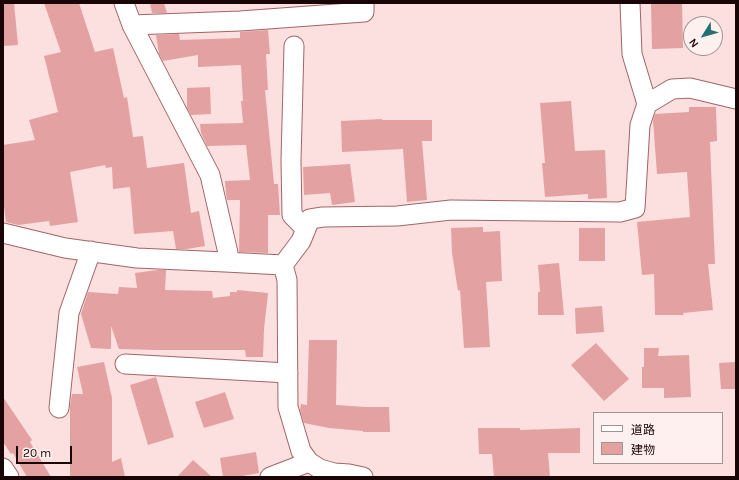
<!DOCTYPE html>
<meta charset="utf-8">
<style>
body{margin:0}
#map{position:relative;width:739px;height:480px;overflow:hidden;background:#fcdfdf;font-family:Karla,"Noto Sans JP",sans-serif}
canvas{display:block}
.frame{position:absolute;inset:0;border:4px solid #1a0506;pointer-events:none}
.legend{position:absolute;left:593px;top:412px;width:130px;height:52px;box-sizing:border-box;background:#fff0f0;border:1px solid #a39292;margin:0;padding:5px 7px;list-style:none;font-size:12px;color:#1a0506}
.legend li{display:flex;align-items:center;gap:8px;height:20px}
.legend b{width:20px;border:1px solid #a39292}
.north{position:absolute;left:683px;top:16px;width:40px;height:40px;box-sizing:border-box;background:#fff0f0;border:1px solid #a39292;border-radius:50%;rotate:233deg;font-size:11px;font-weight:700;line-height:16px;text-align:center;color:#1a0506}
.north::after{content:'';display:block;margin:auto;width:14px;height:18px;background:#247071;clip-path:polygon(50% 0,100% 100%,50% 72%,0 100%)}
.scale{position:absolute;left:16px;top:446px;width:56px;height:18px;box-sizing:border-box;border:2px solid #1a0506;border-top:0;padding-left:5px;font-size:12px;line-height:14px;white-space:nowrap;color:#1a0506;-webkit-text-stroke:3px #fff0f0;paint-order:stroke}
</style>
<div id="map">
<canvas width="739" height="480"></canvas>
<div class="frame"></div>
<ul class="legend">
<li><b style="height:5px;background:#fff"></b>道路</li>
<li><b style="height:11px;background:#e3a1a2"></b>建物</li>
</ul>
<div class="north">N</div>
<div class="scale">20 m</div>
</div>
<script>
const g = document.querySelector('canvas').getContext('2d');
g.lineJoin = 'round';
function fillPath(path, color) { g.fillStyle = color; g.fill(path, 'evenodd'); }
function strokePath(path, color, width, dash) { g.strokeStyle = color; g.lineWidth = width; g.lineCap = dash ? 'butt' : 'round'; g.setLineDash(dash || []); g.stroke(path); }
fillPath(new Path2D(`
 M14,3L18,45L3,46V4Z
 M44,3H79L95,52L113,48L124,98L127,97L133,137L143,136L147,168L184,163L191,213L199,211L205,246L187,249H176L173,231L134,234L130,187L113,189L112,167L106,168L105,165L70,172L78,222L50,226L49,221L18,225L6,222L3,198V145L35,140L29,120L58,112L44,56L61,52Z
 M150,3H164L167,13H152Z
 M651,3H682L683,48L652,49Z
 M268,30L270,54H266L268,90H265L274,184H278L280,215H268V253L239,252L240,200H227L226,193L225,181L250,180L246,145L207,146L201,133L200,124L243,123L241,101H243L241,65L198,67V55L163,61L159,54L156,35L179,34L180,40L240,38V32Z
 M210,87L211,114L191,115L187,108V88Z
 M571,101L575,151L605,150L607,198L588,199V194L545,197L542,163H545L540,103Z
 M689,107H716L717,141L710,142L715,264H708L713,310L683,313L684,315H655L654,274L642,275L637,222L690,217L687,172L657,174L653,120L655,114L689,112Z
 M382,119V120H432V141H422L427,200L407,202L403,149L342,152L341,121Z
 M350,164L355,202L332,205L330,193L304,195L303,167Z
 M483,227V232L500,231L502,281L486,282L490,347L464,348L460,290L458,291L452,253L451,228Z
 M579,228H605V261H579Z
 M559,263L564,315H538V292H540L538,265Z
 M158,270H166L165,290L212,291L213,298L230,296V292H237V290L268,293L264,329L263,357H246L245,350H157L119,349L111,326V349L91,348L81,314L88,292L118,294L119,287L137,288L135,273Z
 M602,306L604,332L576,334L575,308Z
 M309,340H337L336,405L366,407H389L390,432H363V431L329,428L304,423L300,410L301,404L307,405Z
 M596,343L629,379L604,401L571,365Z
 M644,348H659L658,356L689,355L691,397L664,398V388H642V367H644Z
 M104,362L112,398V462L121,458L125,477H70V406L72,394H83L77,367Z
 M736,362V389H721L719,363Z
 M156,377L174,437L148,445L130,385Z
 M225,392L234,419L204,428L195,402Z
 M3,397L32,440L30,442L51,477H27L13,453L11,454L3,442Z
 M478,428H520V430L580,428V453H548L550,477H494L492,454H479Z
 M256,452L259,473L237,477H223L220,458Z
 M193,460L212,477H177Z`), '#e3a1a2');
const minor = new Path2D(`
 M124,3L132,25L210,175L228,253L225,262
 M132,25L240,21L364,12V3
 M294,46L291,161L292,215L306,229
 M647,104L672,89L690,88L736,99
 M3,233L65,248L137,258L225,262L283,265
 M283,265L301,241L310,219L323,217L397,216L451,210L620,212L635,208L640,125L647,104L632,54L630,3
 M283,265L287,280L288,407L301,451L309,462L320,469L334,473L349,474L363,477
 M125,364L288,373
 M59,408L69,313L91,251
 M3,468L9,477
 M270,477L309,462`);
strokePath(minor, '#a26567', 21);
strokePath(minor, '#fff', 19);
</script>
